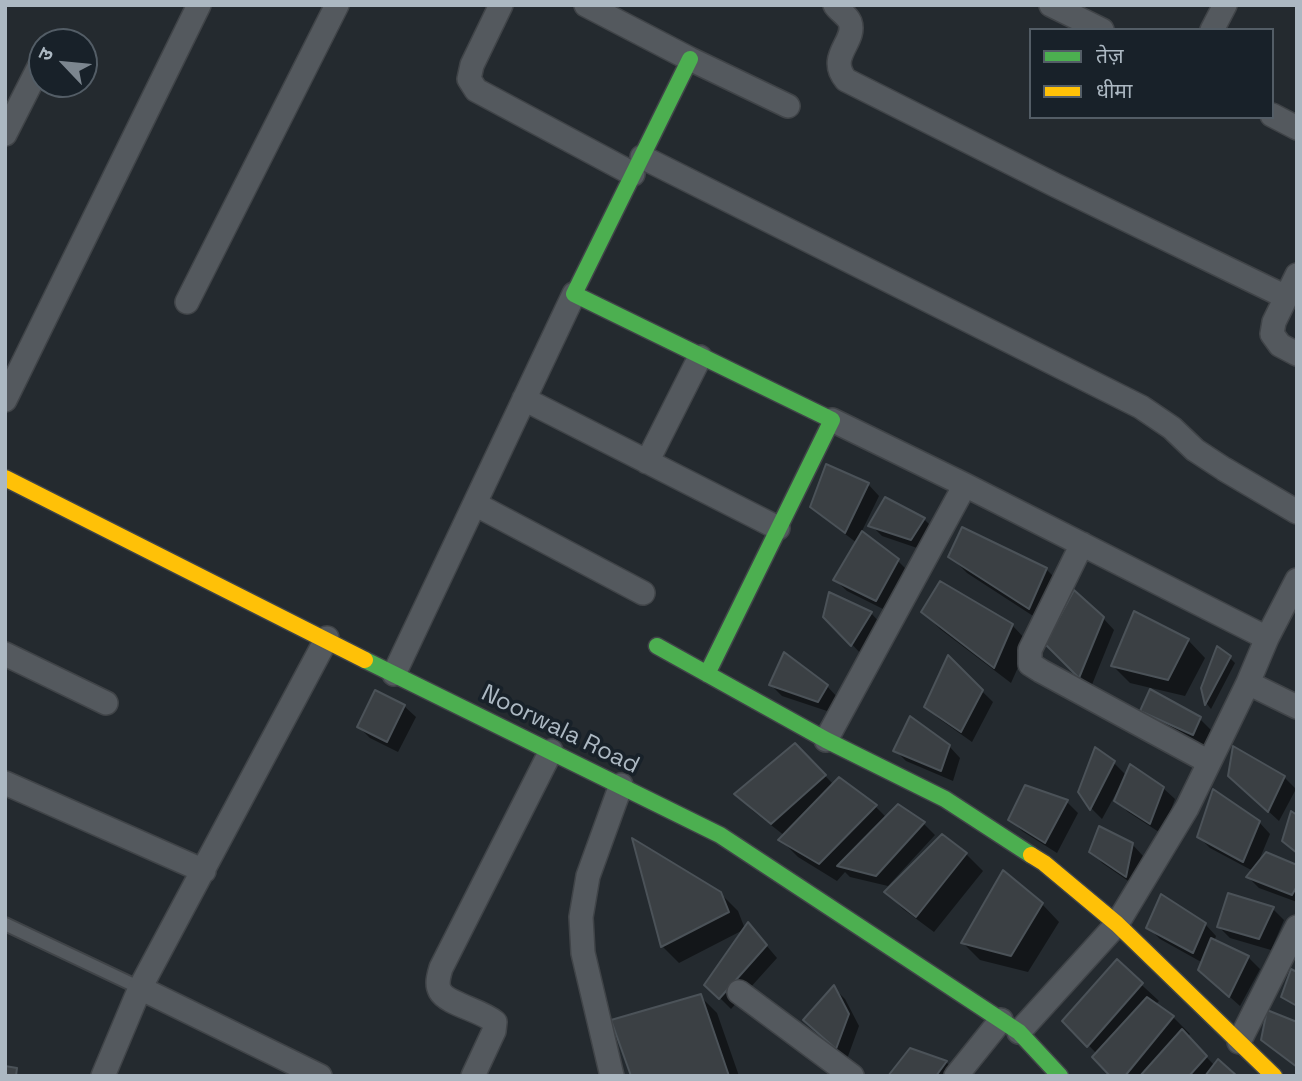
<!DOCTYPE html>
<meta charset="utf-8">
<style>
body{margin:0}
#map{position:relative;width:1302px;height:1081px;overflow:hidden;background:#242a2f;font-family:"Space Grotesk","Noto Sans Devanagari",sans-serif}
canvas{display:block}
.frame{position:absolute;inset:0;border:7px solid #acb8c2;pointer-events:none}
.legend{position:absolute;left:1029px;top:28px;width:245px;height:91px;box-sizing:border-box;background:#182129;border:2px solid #535d66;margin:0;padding:9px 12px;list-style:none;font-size:21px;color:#acb8c2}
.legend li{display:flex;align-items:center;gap:14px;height:35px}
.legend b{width:35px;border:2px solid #535d66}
.north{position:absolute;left:28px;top:28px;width:70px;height:70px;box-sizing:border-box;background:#182129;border:2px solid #535d66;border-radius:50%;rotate:296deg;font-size:19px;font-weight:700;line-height:28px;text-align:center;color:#acb8c2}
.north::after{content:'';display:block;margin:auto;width:24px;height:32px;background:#7c868f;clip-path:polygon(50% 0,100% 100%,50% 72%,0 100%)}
</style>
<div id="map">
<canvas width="1302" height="1081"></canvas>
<div class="frame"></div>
<ul class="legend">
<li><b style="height:9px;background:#4caf50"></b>तेज़</li>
<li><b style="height:9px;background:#ffc107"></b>धीमा</li>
</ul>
<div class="north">उ</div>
</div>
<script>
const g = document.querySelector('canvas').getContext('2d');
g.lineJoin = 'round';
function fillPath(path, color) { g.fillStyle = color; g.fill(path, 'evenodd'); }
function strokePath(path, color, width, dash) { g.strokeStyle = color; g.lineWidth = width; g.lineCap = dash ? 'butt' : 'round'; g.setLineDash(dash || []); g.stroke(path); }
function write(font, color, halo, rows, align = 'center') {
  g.font = font + ' "Space Grotesk",sans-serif'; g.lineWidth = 7; g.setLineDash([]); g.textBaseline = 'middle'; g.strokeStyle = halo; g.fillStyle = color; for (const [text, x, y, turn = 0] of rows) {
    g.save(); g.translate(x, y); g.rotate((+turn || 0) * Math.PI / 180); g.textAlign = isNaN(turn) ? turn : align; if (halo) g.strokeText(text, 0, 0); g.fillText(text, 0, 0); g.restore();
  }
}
fillPath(new Path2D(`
 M868,484L879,496L861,533L898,561L909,572L887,611L847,591L835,580L857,543L824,518L812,507Z
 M924,519L935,530L923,550L882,536L871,525Z
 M950,556L1046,569L1063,586L1047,625L967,573Z
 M923,612L1012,625L1029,643L1011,683L940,629Z
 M871,613L882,625L863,656L825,616Z
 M1103,618L1114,630L1091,687L1047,644Z
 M1188,640L1205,658L1185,696L1130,683L1113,666Z
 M948,658L993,702L972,742L938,718L926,707Z
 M1230,658L1235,663L1211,709L1207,704L1203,689Z
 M771,685L827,686L838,698L830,712L782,696Z
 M404,706L416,717L398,752L370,738L359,727Z
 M1142,710L1200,719L1211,730L1204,745L1153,722Z
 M795,745L834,785L839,779L876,807L887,818L898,807L924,824L935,835L888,886L850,877L845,872L837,881L798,857L781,840L785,836L753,811L736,794Z
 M949,746L960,758L953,781L906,761L895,750Z
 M1114,763L1127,776L1163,788L1175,799L1162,834L1128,812L1116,800L1121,789L1119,788L1102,819L1092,809L1080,792Z
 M1284,777L1296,789L1279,821L1242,787Z
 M1067,802L1078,813L1057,853L1022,831L1011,820Z
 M1259,822L1270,834L1258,863L1297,866V902L1259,888L1248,877L1253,871L1210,848L1199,837Z
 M1132,844L1143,856L1137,887L1102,863L1091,851Z
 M966,854L983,871L934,932L903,909L886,892Z
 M720,893L738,911L745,929L679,963L662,946Z
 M1229,895L1273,909L1284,920L1271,950L1230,938L1219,927Z
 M1042,904L1059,922L1028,972L980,960L963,943Z
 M1205,924L1216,936L1214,942L1248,957L1260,969L1240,1006L1212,981L1203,963L1160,939L1148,927Z
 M749,925L777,958L731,1009L707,985Z
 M1117,962L1159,1001L1155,1005L1173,1017L1190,1034L1187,1037L1215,1066L1234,1076H1112L1097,1054L1065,1021Z
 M834,988L845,999L859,1026L847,1059L816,1031Z
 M700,996L717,1013L739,1076H632Z
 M946,1062L957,1073L955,1076H890Z`), '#0007');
const building = new Path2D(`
 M826,464L869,483L845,533L810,507Z
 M885,497L925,518L911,540L868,526Z
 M962,527L1047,568L1029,609L948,557Z
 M862,531L899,559L876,601L833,580Z
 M940,581L1013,624L994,668L921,612Z
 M1074,590L1104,617L1079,678L1045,644Z
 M829,592L872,612L851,646L823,617Z
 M1134,611L1189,639L1168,680L1111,666Z
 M1217,646L1231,656L1205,705L1201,688Z
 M784,652L828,685L818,702L769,685Z
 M948,655L983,690L961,732L924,707Z
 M1150,689L1201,717L1193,735L1140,711Z
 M375,690L405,705L387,742L357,727Z
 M910,716L950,745L941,771L893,751Z
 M795,743L826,775L771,824L734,794Z
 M1233,746L1285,776L1268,812L1228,776Z
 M1095,747L1115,761L1090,810L1078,792Z
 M1130,764L1164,787L1150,824L1114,801Z
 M839,777L877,805L819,864L778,840Z
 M1025,785L1068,800L1045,843L1008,820Z
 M1213,789L1260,821L1243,862L1197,837Z
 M898,804L925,822L876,876L837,866Z
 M1291,811L1297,815V853L1282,841Z
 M1099,826L1133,843L1126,877L1089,852Z
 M942,834L967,853L916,917L884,892Z
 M632,838L721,892L729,912L661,947Z
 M1266,852L1297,865V886L1292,895L1246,877Z
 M1003,870L1043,903L1011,956L961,943Z
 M1228,893L1274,907L1259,939L1217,927Z
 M1161,894L1206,923L1193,953L1146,928Z
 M748,922L767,945L719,999L704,985Z
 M1211,938L1249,956L1229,997L1198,970Z
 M1117,959L1143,983L1087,1047L1062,1021Z
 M1291,969L1297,972V1006L1281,997Z
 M834,985L849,1014L836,1049L803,1020Z
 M701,994L729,1076H631L611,1020Z
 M1147,997L1174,1016L1125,1076H1110L1092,1057Z
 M1267,1010L1297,1022V1067L1261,1040Z
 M1182,1029L1207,1056L1189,1076H1140Z
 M910,1048L947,1061L936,1076H888Z
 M1218,1059L1237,1076H1205Z
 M5,1066L17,1068L16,1076H5Z`);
fillPath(building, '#3b4044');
strokePath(building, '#4b5258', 2);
const lane = new Path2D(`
 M5,924L140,988`);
const street = new Path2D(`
 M501,5L472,65L469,79L476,90L633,174
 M586,5L690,59L788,106
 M835,5C839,11 847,15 850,22C857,42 826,56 846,80L1055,185L1286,297
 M1051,5L1102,30
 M1212,30L1225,5
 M1272,115L1297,128
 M5,134L39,67
 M642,157L1141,407L1172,428L1195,450L1224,469L1297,512
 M1297,275L1274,322L1272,334L1280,345L1297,354
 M187,302L337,5
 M524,399L778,528
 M5,400L199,5
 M832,420L965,485L1267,638
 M647,462L700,357
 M475,504L643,593
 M1082,544L1030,650V664L1041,671L1209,762
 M5,654L106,703
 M394,674L574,294
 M1248,683L1267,638L1297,580
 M826,740L965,485
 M5,783L204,871
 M140,988L320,1076
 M739,992L852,1076
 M1019,1032L1117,924L1187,808L1248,683L1297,707
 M1239,1042L1297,927
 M103,1076L140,988L327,638
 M473,1076L494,1031L495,1022C481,1010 447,1004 440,991C436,984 439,975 441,968L551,751
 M612,1076L583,953L581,917L588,876L621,785
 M956,1076L1001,1020`);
const fast = new Path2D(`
 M690,59L574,294L832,420L707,674
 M657,646L826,740L945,799L1031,855
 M365,660L720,835L1019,1032L1060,1076`);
const slow = new Path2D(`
 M5,478L365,660
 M1031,855L1044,863L1117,924L1274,1076`);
strokePath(lane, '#404448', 16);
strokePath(street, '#404448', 26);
strokePath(fast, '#404448', 19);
strokePath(slow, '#404448', 19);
strokePath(lane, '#54595e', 12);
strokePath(street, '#54595e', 23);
strokePath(fast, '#4caf50', 16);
strokePath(slow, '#ffc107', 16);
write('24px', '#acb8c2', '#182129', [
 ["Noorwala Road",560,730,26]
]);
</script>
